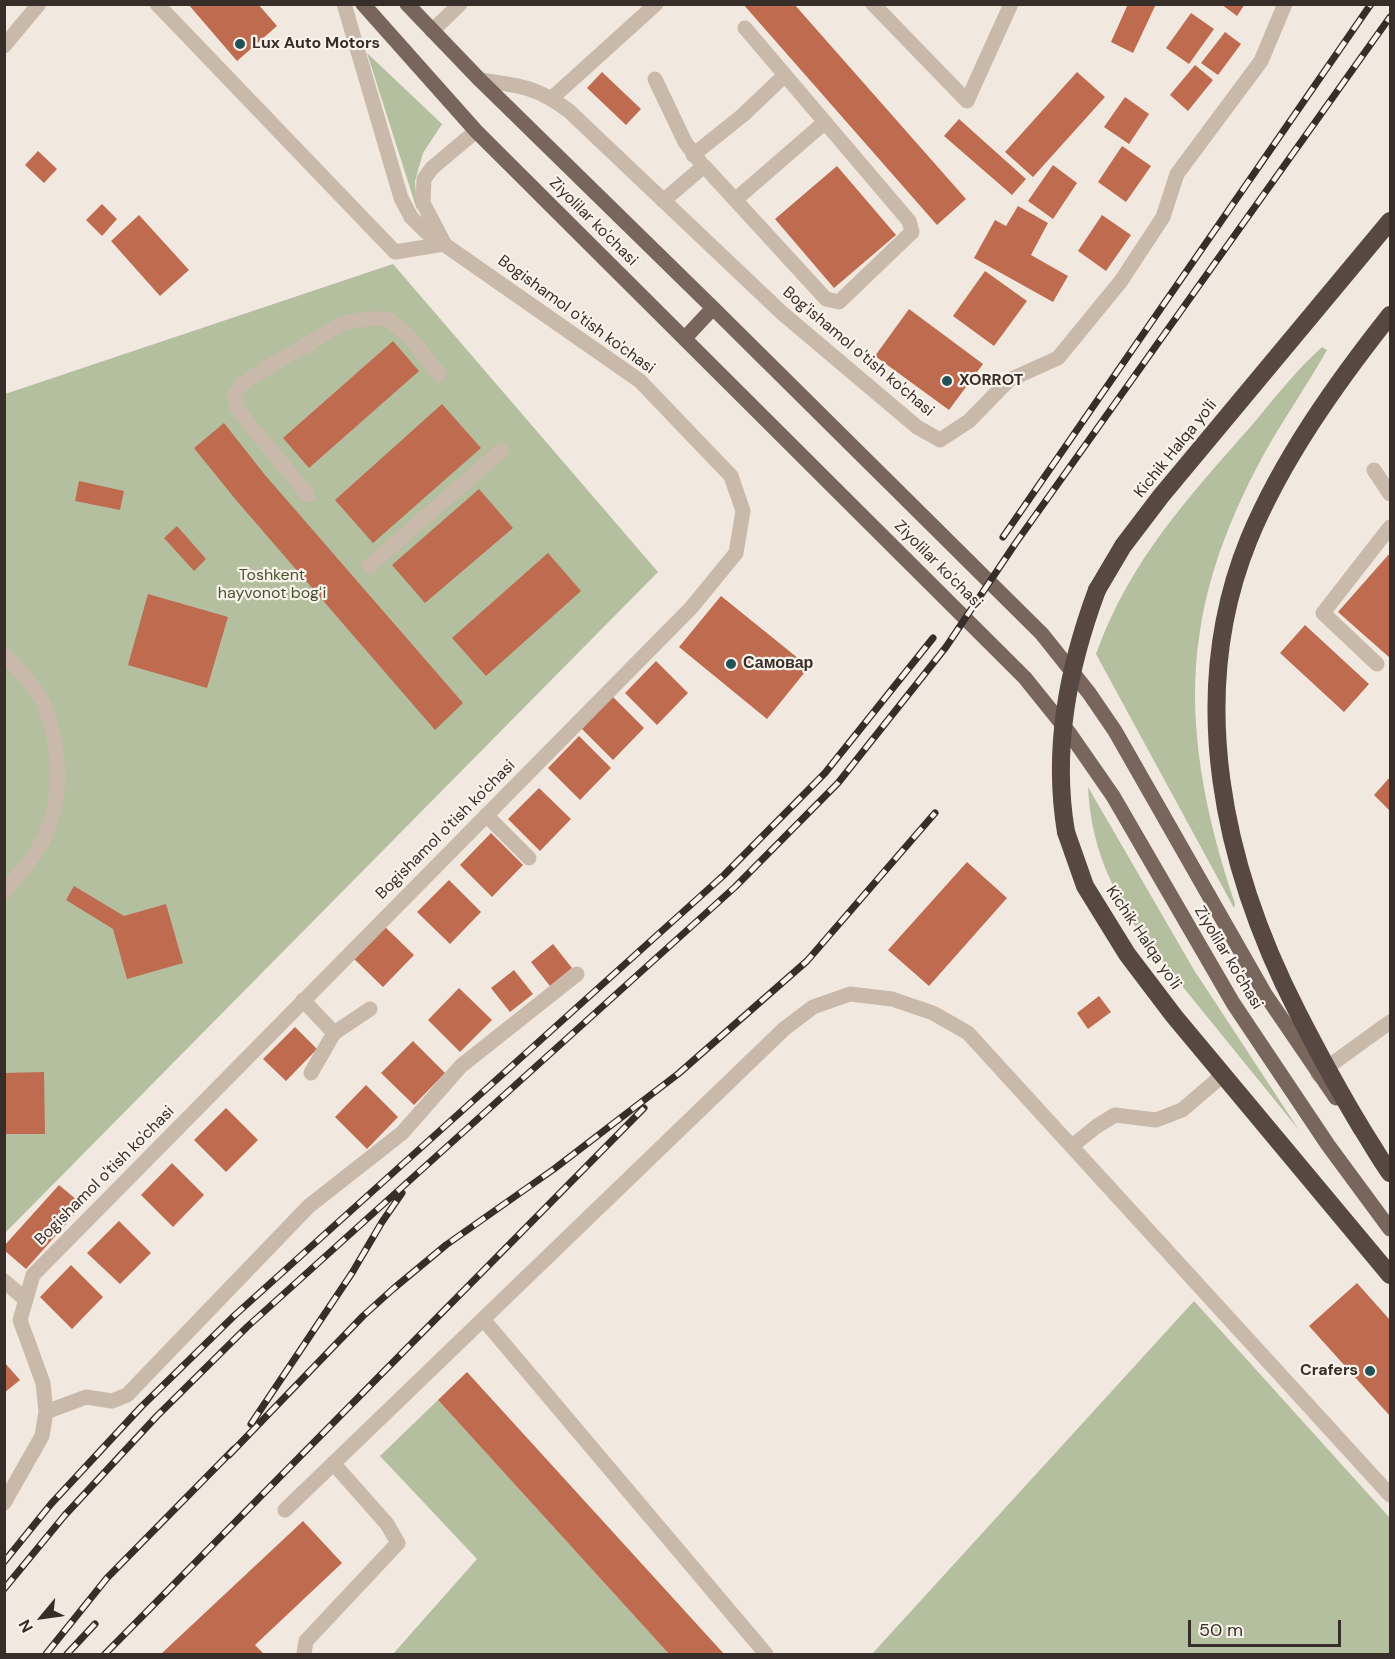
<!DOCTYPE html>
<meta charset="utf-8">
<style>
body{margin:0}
#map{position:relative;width:1395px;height:1659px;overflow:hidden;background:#f1e9df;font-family:"DM Sans",sans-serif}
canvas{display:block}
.frame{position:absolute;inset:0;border:6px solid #372e2a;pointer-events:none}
.north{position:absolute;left:12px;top:1587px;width:60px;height:60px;-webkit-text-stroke:4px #f9f3eb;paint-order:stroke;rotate:241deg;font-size:16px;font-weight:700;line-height:24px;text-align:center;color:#372e2a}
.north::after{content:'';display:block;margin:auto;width:21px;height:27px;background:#372e2a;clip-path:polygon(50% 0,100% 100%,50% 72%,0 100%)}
.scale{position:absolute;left:1188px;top:1620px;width:153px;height:27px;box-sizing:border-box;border:3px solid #372e2a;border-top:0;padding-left:8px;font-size:18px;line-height:21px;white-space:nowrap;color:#372e2a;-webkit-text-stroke:4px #f9f3eb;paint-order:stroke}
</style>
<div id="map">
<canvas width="1395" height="1659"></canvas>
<div class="frame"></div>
<div class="north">N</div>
<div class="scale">50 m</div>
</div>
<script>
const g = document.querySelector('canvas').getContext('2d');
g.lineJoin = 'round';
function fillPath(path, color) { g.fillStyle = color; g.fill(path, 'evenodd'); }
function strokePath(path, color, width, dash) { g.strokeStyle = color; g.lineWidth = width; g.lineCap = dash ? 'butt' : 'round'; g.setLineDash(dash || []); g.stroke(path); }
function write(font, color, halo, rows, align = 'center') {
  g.font = font + ' "DM Sans",sans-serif'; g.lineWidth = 4.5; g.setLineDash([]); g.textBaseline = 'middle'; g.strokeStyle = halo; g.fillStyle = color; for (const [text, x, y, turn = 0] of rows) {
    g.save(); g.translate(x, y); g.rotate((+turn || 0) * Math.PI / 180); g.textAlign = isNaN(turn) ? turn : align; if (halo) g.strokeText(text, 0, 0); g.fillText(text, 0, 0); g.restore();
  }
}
fillPath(new Path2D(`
 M367,53L442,124L423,153L415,181L417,210Z
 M393,264L658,572L5,1233V394Z
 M1322,347L1327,350C1307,386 1283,419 1263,456C1234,509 1209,570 1200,631C1185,722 1206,818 1235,904L1234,908L1096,654C1130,560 1187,499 1252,425C1274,399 1296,370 1322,347Z
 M1088,787L1194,970L1299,1130L1140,934C1110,885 1091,846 1088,787Z
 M1194,1301L1390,1518V1654H872Z
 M438,1400L669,1654H393L477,1559L380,1456Z`), '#b4bf9f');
fillPath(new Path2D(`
 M188,4H258L277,26L237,61Z
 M743,4H794L966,199L937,225Z
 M1128,4H1156L1133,53L1111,42Z
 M1221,4H1245L1237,16Z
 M1191,13L1214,29L1189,64L1166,48Z
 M1225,32L1241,44L1218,75L1201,63Z
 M1195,65L1213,80L1188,111L1170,95Z
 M602,72L641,109L626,125L587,88Z
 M1077,72L1105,97L1033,177L1005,152Z
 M1125,97L1149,114L1129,144L1104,127Z
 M959,119L1026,179L1012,195L944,136Z
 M1122,146L1151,166L1126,202L1098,182Z
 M38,151L57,169L44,183L25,165Z
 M1053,165L1077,183L1053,219L1028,201Z
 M837,166L896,235L834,288L775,219Z
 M102,204L117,219L102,236L86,220Z
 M1018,206L1048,223L1031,255L1068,276L1053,302L974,258L995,220L1006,226Z
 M139,215L189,270L160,296L111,241Z
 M1102,215L1131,235L1106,271L1078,251Z
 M985,271L1027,301L994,346L953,316Z
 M909,309L983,364L949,410L875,356Z
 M393,341L419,371L309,468L283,438Z
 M442,404L481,448L373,543L335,500Z
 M224,423L265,475L463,703L435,730L236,500L194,448Z
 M79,481L124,491L120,510L75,501Z
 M479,489L513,528L425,603L392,565Z
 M177,526L206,559L194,571L164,538Z
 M548,553L581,591L486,676L452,638Z
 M1390,553V658L1338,612Z
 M148,594L228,617L207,688L128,665Z
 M721,596L809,667L767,719L679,647Z
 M1305,625L1369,684L1344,712L1280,653Z
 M656,661L688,693L657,725L625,693Z
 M612,696L644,728L613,760L581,728Z
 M579,736L611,768L580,800L548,768Z
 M1390,777V811L1374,795Z
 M539,788L571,819L540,851L508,819Z
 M491,833L523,865L492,897L460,865Z
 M967,862L1007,898L929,986L888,950Z
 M449,880L481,912L450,944L417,912Z
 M74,886L124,916L166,904L183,963L127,979L113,929L66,900Z
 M382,924L414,955L383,987L351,956Z
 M553,944L572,968L550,986L531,962Z
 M514,970L533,994L510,1012L491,988Z
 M459,988L492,1020L460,1052L428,1020Z
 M1099,996L1111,1012L1088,1029L1077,1013Z
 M295,1027L317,1049L286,1081L263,1059Z
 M413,1041L445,1073L414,1105L381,1073Z
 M44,1072L45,1134H4V1073Z
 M366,1085L398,1117L367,1149L335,1117Z
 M226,1108L258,1140L226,1172L194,1140Z
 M172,1163L204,1195L173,1227L141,1195Z
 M59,1185L83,1205L26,1269L4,1250V1246Z
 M119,1221L151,1253L120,1284L87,1253Z
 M71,1265L103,1297L72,1329L40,1297Z
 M1357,1283L1390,1320V1416L1309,1326Z
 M4,1362L20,1380L4,1393Z
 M467,1372L724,1654H669L438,1400Z
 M303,1521L342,1563L255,1645L264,1654H161Z`), '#be6b50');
strokePath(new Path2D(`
 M157,4L395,252L444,244
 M873,4L967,101L1011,4
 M432,31L460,4
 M4,46L39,4
 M655,79L685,142L700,162
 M480,80C518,85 538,87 569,111L782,313L917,427L940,440L969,421L1009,380L1058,358L1121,281L1163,217L1177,174L1261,61L1285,4
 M552,98L656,4
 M693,155L743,115L785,75
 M735,200L825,122
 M663,201L704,166L826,299L839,302L912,232L909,221L745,28
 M443,241L423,203L424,179L432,168L476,131
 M1374,470L1390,494
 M308,495L244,418L237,407L234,396L241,385L252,377L343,323L366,319H388L409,336L439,374
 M369,566L502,450
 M4,654C19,669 35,686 44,705C63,751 64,809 36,852C27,866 15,879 4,892
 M1377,664L1323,613L1390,527
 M486,815L529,858
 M303,1000L334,1033L311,1073
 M334,1033L370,1009
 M1318,1074L1390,1022
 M1072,1146L1097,1126L1115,1115L1156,1120L1182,1110L1223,1075
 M4,1281L26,1300
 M483,1319L766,1654
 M46,1412L86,1397L112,1401L127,1395L309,1206L402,1133L461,1066L577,974
 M4,1503L42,1436L46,1412L43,1383L20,1320L33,1275L691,608L736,553L743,511L731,476L640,381L425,231L411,217L401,198L344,4
 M285,1510L784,1029L813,1007L850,994L892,999L933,1013L968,1033L1390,1495
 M304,1654L306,1641L398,1543L387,1524L333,1463`), '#c9b9ab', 15);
strokePath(new Path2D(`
 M363,4L476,131L1025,678L1070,734L1113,796L1233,1003L1328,1145L1390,1229
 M407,4L480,80L713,308L1042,634L1089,693L1115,731L1265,994L1336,1098
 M685,338L713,308`), '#78655c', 15);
strokePath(new Path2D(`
 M1390,315C1337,382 1282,459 1249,539C1185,696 1223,867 1298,1013C1318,1052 1339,1091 1362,1129C1371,1143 1380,1159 1390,1173
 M1097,590L1123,546L1161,496L1390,221
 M1066,832L1085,886L1127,954L1174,1016L1390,1275`), '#574842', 18);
const rail = new Path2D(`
 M1003,537L1371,4
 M251,1424L352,1273L382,1222L402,1193
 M229,1455L363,1316L393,1289L446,1245L554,1169L678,1074L807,961L935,813
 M4,1562L51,1504L141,1407L235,1315L724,875L825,773L933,638
 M4,1589L65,1515L157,1416L247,1327L735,887L838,783L946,647L1015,544L1390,17
 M46,1654L107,1578L234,1449
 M67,1654L95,1624
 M105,1654L644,1108`);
strokePath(rail, '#372e2a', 7);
strokePath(rail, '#f9f3eb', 4.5, [14]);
strokePath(new Path2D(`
 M1066,832C1052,749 1068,668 1097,590`), '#574842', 18);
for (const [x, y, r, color] of [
 [240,44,6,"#225256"],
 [947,381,6,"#225256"],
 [731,664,6,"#225256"],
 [1370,1371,6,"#225256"]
]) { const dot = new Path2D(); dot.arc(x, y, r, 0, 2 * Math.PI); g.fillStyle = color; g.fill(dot); strokePath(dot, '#f9f3eb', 2); }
write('bold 16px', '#372e2a', '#f9f3eb', [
 ["Lux Auto Motors",252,44],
 ["XORROT",959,381],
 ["Самовар",743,664],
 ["Crafers",1358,1371,"right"]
], 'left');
write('16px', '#372e2a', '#f9f3eb', [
 ["Ziyolilar ko'chasi",593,222,45],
 ["Bogishamol o'tish ko'chasi",576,315,36],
 ["Bog'ishamol o'tish ko'chasi",858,352,40],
 ["Kichik Halqa yo'li",1176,449,-51],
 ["Ziyolilar ko'chasi",938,565,45],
 ["Bogishamol o'tish ko'chasi",446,830,-45],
 ["Kichik Halqa yo'li",1143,938,56],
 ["Ziyolilar ko'chasi",1228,958,59],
 ["Bogishamol o'tish ko'chasi",105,1176,-45]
]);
write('16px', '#46542f', '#f9f3eb', [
 ["Toshkent",272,576],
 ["hayvonot bogʻi",272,594]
]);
</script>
